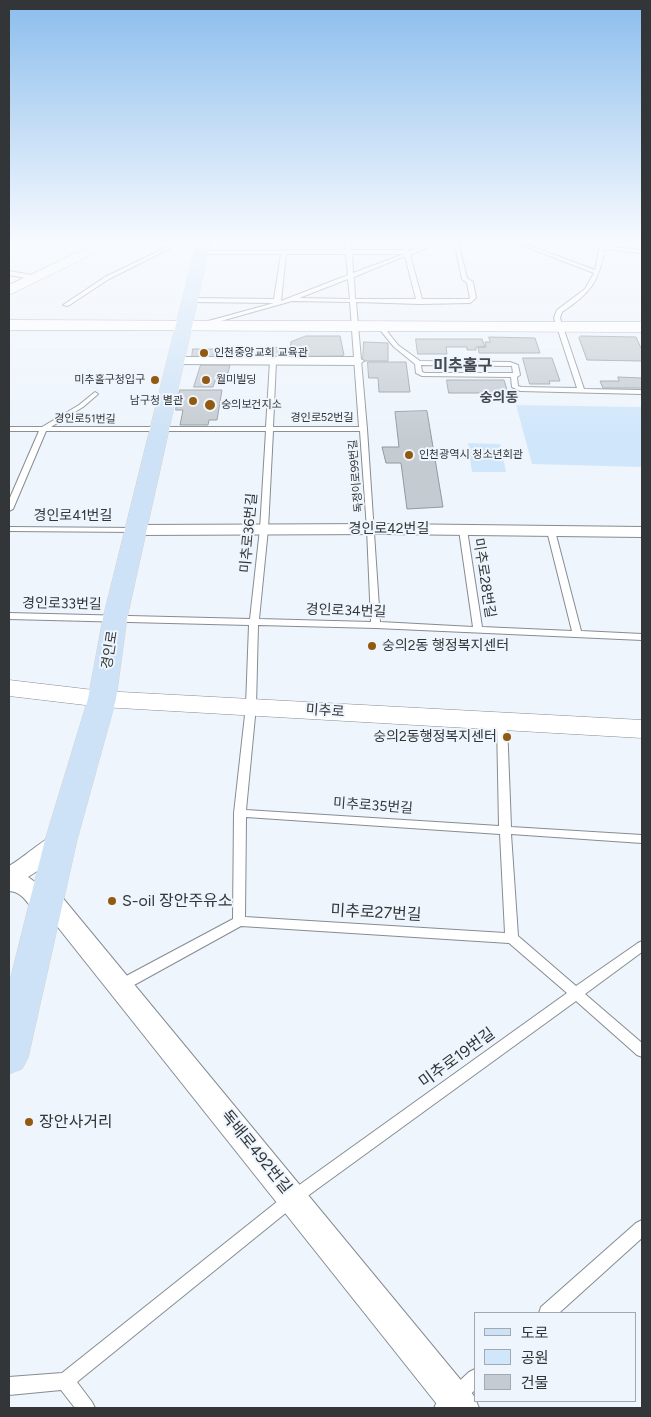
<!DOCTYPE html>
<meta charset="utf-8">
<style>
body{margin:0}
#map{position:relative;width:651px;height:1417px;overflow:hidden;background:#eef5fc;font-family:Figtree,"Noto Sans KR",sans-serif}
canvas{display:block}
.frame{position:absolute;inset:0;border:10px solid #333638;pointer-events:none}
.legend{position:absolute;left:474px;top:1312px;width:162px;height:90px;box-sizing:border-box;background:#eef5fc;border:1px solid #a3a9ae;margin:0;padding:6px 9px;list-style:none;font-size:15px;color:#333638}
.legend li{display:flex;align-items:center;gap:10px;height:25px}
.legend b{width:25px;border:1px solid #a3a9ae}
</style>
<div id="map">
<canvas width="651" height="1417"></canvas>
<div class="frame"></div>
<ul class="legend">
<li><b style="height:6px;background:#cde2f6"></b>도로</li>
<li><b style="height:14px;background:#d0e6fb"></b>공원</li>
<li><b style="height:14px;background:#c4cbd1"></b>건물</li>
</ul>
</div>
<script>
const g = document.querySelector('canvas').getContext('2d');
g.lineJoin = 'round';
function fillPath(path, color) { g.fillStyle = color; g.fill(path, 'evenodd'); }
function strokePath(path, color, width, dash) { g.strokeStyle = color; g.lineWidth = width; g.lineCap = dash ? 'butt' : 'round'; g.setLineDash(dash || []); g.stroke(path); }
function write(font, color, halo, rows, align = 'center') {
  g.font = font + ' Figtree,"Noto Sans KR",sans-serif'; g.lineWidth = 4; g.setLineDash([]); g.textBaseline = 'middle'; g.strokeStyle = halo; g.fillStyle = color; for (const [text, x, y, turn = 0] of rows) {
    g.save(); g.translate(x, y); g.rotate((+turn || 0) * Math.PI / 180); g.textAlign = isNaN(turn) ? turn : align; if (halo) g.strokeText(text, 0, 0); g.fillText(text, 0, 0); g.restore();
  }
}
fillPath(new Path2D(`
 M516,405L642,407V467L532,464Z
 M468,443L500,444L506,472H472Z`), '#d0e6fb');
const building = new Path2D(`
 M306,336H340L344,355L341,356L256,357L258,347L290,348L291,342Z
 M581,336L636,337L642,350V361L587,360L579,338Z
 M489,337L535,338L540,353H479L478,347H486L485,342H490Z
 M416,339H482L485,347H476V350H467V347H446L447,354H418Z
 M364,342L388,343V361H363Z
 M193,349H218L215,358H192Z
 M523,358H552L560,381H549L550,384H530Z
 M368,362H406L410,392H379L378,378H369Z
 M201,365H230L228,373H218L213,387H194Z
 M618,377L642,378V388H603L600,381H619Z
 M447,380H504L508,393H449Z
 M180,390H222L217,420H209L208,425H180L183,410H176Z
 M427,411L443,507L407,509L401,463H386L382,447H399L395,412Z`);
fillPath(building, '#c4cbd1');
strokePath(building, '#92989e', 1);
const lane = new Path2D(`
 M179,241H185L109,279L68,306L63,305L105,277Z
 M346,241H350L351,250H404L402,241H406L409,251L436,241H442L410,255L422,299H469L470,298L467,283L462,279L454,241H458L467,278L473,282L476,298L470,303L420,304L356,302L367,429L380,622L473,627L459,530L463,528L467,530L482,627L572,631L547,531L551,529L555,531L581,631L642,634V640L376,628L258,625L256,706L246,810L499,826L497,723L502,720L506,721L507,723L511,827L642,835V843L511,834L518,936L576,986L638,943L642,941V952L585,994L642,1043V1057L637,1055L576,1001L298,1203L77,1382L92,1402L95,1408H75L61,1390L9,1395V1377L62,1373L288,1193L567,993L509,943L241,926L125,990L120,991L115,990L114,986L115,982L233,919L234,813L246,706L249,625L9,619V613L250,619L260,529L266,431H46L13,509L9,511V500L39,431H9V427H42L79,405L95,392L98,394L97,395L83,407L51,427H266L270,361L273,359L276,361L273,427H359L350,302L292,301L203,326L201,325V323L274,303L191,302L188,300L191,298L274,299L281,254H202L200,251L346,250ZM286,254H346L348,275L281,301ZM352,254H404L353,273ZM405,256L416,299H355L354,277ZM348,279L350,299L299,298ZM273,431H360L367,529L371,622L259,619L268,529ZM246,817L500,834L505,933L245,917Z
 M511,241H517L595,270L601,241H605V246L642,250V253L604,249C600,282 589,294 562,312L560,318L584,389L642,390V394L520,391L512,387L511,377L422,376L416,373L415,364L394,347L377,326L382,325L398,345L420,361L510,362L518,365L520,375L517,377L518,386L521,387L577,388L554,318L557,310L585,289L594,273ZM421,365L510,366H512L513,373H425L422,372Z
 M9,271L37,276L40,278L37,280L9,275Z
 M9,527L137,528L141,530L137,532L9,531Z
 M642,1220V1238L559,1313H539L541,1307L636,1223Z
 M475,1369V1390L456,1408H434L437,1402L469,1372Z`);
const street = new Path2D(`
 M177,357H358L364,361L358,365L173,364L171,361L173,358Z
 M386,524L642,527V537L386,534L137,535L129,530L137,525Z
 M61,832L69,834L72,840C63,856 43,867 28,877L45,889L57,891L474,1396L479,1408H440L49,916C31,921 30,892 9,891V866C25,857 45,837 61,832Z`);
const secondary = new Path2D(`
 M102,241H120L9,295V285Z
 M9,320L642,322V332L9,330Z
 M9,680L102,691L642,720V738L102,707L9,696Z`);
const primary = new Path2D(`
 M197,241H211L127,618L116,699L77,840L28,1058L22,1069L9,1074V984L45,840L88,699L103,618Z`);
strokePath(lane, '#868c92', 2);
strokePath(street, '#868c92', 2);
strokePath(secondary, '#868c92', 1);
strokePath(primary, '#d2d3d3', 1);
fillPath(lane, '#fff');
fillPath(street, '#fff');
fillPath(secondary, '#fff');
fillPath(primary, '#cde2f6');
const rail = new Path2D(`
 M9,245L19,241`);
strokePath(rail, '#7f8488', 3);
strokePath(rail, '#eef5fc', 2, [6]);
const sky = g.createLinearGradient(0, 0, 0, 439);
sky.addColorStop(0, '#8bbded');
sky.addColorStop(0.55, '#f7fafe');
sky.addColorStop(1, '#f7fafe00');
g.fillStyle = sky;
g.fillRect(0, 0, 651, 439);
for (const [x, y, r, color] of [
 [204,353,5,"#915a10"],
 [155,380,5,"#915a10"],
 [206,380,5,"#915a10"],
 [193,401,5,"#915a10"],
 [210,405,6,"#915a10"],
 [409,455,5,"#915a10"],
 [372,646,5,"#915a10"],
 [507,737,5,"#915a10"],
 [112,901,5,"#915a10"],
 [29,1122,5,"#915a10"]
]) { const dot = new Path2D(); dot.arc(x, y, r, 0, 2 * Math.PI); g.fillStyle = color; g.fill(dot); strokePath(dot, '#eef5fc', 2); }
write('11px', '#333638', '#eef5fc', [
 ["인천중앙교회 교육관",214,353],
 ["미추홀구청입구",145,380,"right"],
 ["월미빌딩",216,380],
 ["남구청 별관",183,401,"right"],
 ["숭의보건지소",221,405],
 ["인천광역시 청소년회관",419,455]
], 'left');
write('11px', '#333638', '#eef5fc', [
 ["경인로52번길",322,418],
 ["경인로51번길",85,419,1],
 ["독정이로99번길",356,476,-95]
]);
write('bold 14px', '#464b51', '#eef5fc', [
 ["숭의동",499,398]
]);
write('14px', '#333638', '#eef5fc', [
 ["경인로41번길",73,516],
 ["경인로42번길",389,529],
 ["미추로36번길",249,533,-85],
 ["미추로28번길",484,578,81],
 ["경인로33번길",62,604,1],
 ["경인로34번길",346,611,2],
 ["경인로",110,650,-81],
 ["미추로",325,711,4],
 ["미추로35번길",373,806,4]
]);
write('14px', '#333638', '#eef5fc', [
 ["숭의2동 행정복지센터",382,646],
 ["숭의2동행정복지센터",497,737,"right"]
], 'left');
write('bold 16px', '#464b51', '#eef5fc', [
 ["미추홀구",463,366]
]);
write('16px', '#333638', '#eef5fc', [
 ["S-oil 장안주유소",122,901],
 ["장안사거리",39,1122]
], 'left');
write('16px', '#333638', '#eef5fc', [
 ["미추로27번길",376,913,3],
 ["미추로19번길",457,1058,-36],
 ["독배로492번길",256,1152,51]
]);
</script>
